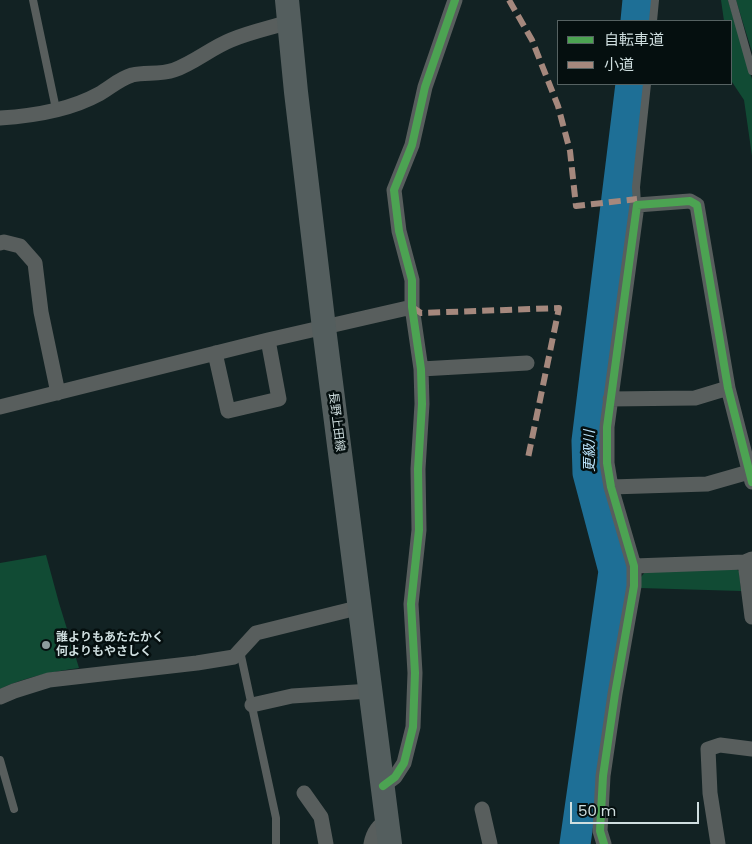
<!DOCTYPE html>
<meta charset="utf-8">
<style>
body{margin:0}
#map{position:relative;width:752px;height:844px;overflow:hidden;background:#122223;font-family:Poppins,"Noto Sans JP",sans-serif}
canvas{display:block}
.legend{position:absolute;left:557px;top:20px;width:175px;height:65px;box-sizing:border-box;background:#050f0f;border:1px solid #566262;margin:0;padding:6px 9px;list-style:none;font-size:15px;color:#cfdedf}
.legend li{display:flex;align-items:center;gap:10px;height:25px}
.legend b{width:25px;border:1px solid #566262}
.scale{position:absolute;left:570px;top:802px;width:129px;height:22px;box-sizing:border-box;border:2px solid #cfdedf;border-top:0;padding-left:6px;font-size:15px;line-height:18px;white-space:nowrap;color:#cfdedf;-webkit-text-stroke:4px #050f0f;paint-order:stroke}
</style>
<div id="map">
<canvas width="752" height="844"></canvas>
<ul class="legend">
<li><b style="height:6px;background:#4ca352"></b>自転車道</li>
<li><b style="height:6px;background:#a5887d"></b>小道</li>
</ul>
<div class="scale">50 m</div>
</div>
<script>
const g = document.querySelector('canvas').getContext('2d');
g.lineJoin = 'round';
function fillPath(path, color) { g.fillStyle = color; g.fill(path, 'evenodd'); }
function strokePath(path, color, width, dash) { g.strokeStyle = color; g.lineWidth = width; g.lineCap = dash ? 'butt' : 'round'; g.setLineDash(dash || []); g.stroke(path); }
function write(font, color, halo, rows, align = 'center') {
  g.font = font + ' Poppins,"Noto Sans JP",sans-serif'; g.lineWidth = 5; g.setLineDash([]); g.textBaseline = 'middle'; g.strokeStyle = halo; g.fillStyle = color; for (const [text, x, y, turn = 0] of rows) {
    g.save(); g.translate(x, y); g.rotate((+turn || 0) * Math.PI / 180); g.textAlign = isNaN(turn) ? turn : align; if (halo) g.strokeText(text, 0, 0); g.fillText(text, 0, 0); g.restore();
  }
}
fillPath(new Path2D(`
 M721,0H728L752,79V156L744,100L732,82L731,21H724Z
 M736,0H752V52Z
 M46,555L59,603L79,668C51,672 25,677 0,689V563Z
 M736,569L739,571L741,591L640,588L641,577L645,572Z`), '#114b34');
strokePath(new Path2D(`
 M636,21L638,0
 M575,844L614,571L588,473L587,441L631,84`), '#1e6f96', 31);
strokePath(new Path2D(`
 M33,0L56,109
 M732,0L752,71
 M653,21L655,0
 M637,205L636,187L647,84
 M240,651L276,818V844
 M0,760L14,809`), '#585e5d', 8);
strokePath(new Path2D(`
 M0,118C33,116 70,110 99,94C111,87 119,79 132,75C146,72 160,75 174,70C194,63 211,48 231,40C250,32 270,28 289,22
 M0,243L4,242L20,246L35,263L41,312L58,393
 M215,353L228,411L279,399L268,340
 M421,369L527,363
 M610,399L695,398L728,388
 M0,407L268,340L412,307
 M611,487L707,484L749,472
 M745,562L752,617
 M634,566L745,562L752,559
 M0,697L14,691L49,680L197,663L234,657L256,633L361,607
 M252,705L292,696L371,691
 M383,786L395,777L404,763L413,727L415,673L411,604L419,530L418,469L422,404L421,369L412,307V280L399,231L394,190L412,145L425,87L455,0
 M304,793L321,817L326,844
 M482,809L490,844
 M371,844C373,833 377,826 387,821
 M604,844L600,831L603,776L615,694L634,586V566L611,487L607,463V427L637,205L690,201L697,205L728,388L752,482
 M718,844L710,793L708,749L720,745L752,749`), '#585e5d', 15);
strokePath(new Path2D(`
 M287,0L296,92L324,328L390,844`), '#545e5e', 24);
strokePath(new Path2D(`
 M509,0L532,40L558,106L570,151L576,206L637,199
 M412,307L421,313L559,308L528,458`), '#a5887d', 6, [12, 6]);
strokePath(new Path2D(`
 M383,786L395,777L404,763L413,727L415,673L411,604L419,530L418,469L422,404L421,369L412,307V280L399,231L394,190L412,145L425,87L455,0
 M604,844L600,831L603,776L615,694L634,586V566L611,487L607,463V427L637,205L690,201L697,205L728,388L752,482`), '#4ca352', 8);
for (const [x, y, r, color] of [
 [46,645,5,"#8d9c9d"]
]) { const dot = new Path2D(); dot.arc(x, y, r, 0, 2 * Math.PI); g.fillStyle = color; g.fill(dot); strokePath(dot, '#050f0f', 2); }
write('12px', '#cfdedf', '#050f0f', [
 ["長野上田線",336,422,83]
]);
write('bold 12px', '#cfdedf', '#050f0f', [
 ["誰よりもあたたかく",56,638],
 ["何よりもやさしく",56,652]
], 'left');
write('italic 14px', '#bce4fc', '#050f0f', [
 ["更級川",590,451,-90]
]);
</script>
